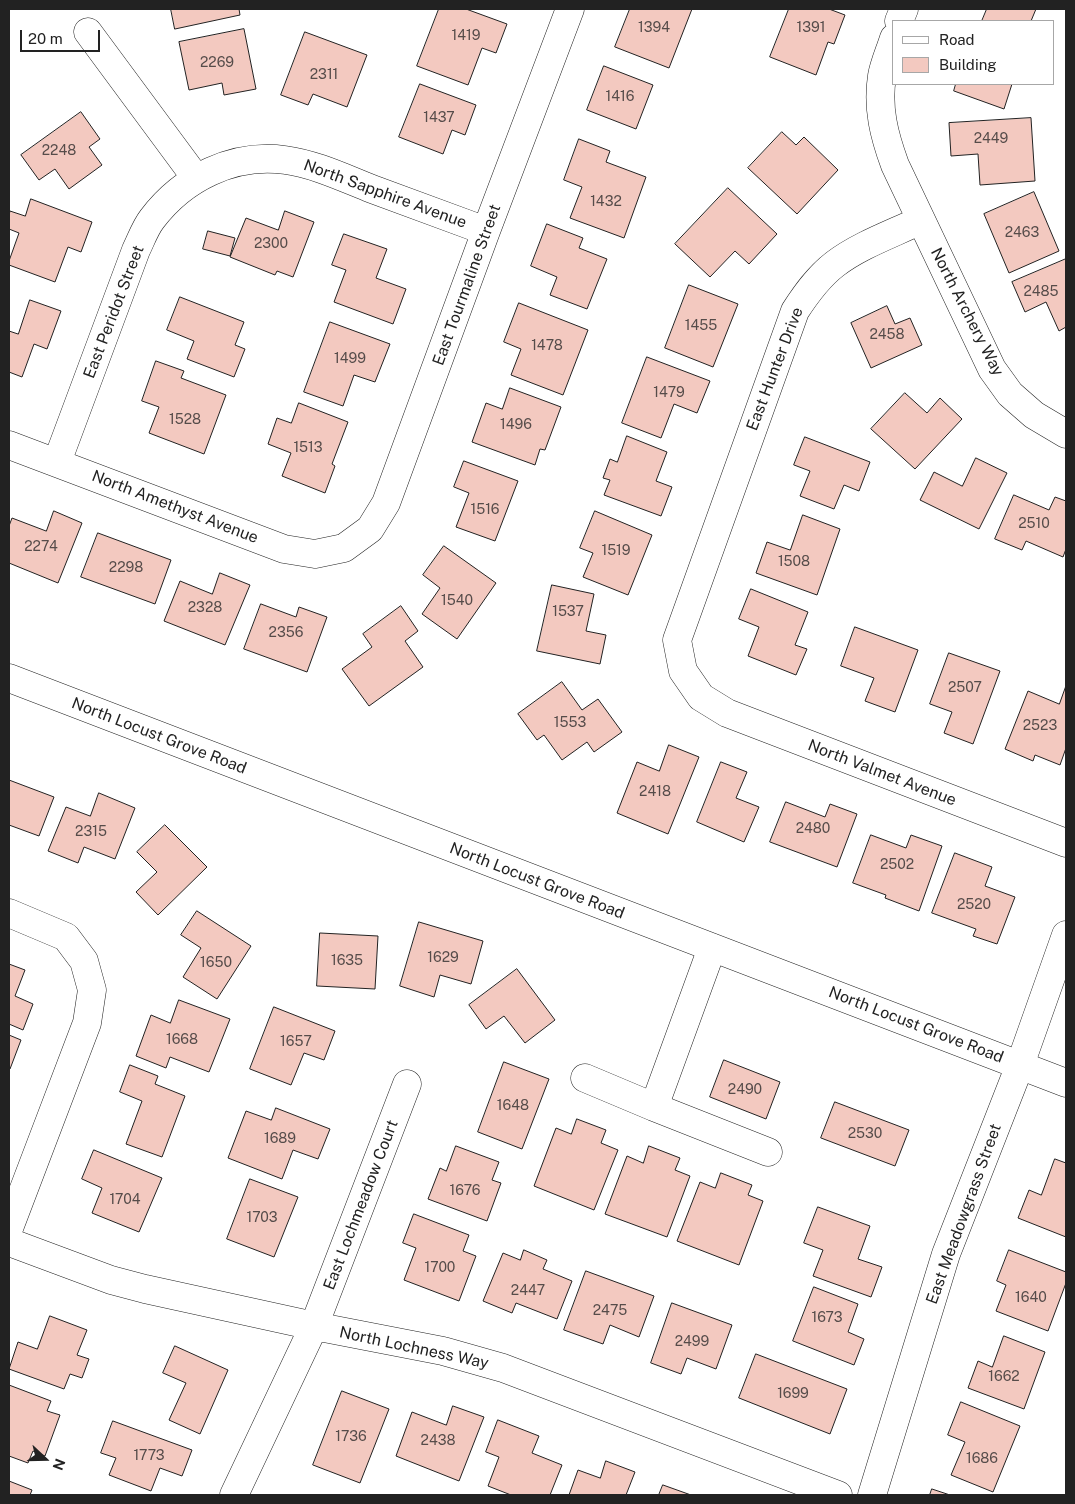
<!DOCTYPE html>
<style>
body{margin:0}
#map{position:relative;width:1075px;height:1504px;overflow:hidden;background:#fff;font-family:"Public Sans",sans-serif}
canvas{display:block}
.frame{position:absolute;inset:0;border:10px solid #222;pointer-events:none}
.legend{position:absolute;left:892px;top:20px;width:162px;height:65px;box-sizing:border-box;background:#fff;border:1px solid #a7a7a7;margin:0;padding:6px 9px;list-style:none;font-size:15px;color:#222}
.legend li{display:flex;align-items:center;gap:10px;height:25px}
.legend b{width:25px;border:1px solid #a7a7a7}
.north{position:absolute;left:20px;top:1434px;width:50px;height:50px;-webkit-text-stroke:4px #fff;paint-order:stroke;rotate:111deg;font-size:14px;font-weight:700;line-height:20px;text-align:center;color:#222}
.north::after{content:'';display:block;margin:auto;width:18px;height:22px;background:#222;clip-path:polygon(50% 0,100% 100%,50% 72%,0 100%)}
.scale{position:absolute;left:20px;top:30px;width:80px;height:22px;box-sizing:border-box;border:2px solid #222;border-top:0;padding-left:6px;font-size:15px;line-height:18px;white-space:nowrap;color:#222;-webkit-text-stroke:4px #fff;paint-order:stroke}
</style>
<div id="map">
<canvas width="1075" height="1504"></canvas>
<div class="frame"></div>
<ul class="legend">
<li><b style="height:6px;background:#fff"></b>Road</li>
<li><b style="height:14px;background:#f3c9c0"></b>Building</li>
</ul>
<div class="north">N</div>
<div class="scale">20 m</div>
</div>
<script>
const g = document.querySelector('canvas').getContext('2d');
g.lineJoin = 'round';
function fillPath(path, color) { g.fillStyle = color; g.fill(path, 'evenodd'); }
function strokePath(path, color, width, dash) { g.strokeStyle = color; g.lineWidth = width; g.lineCap = dash ? 'butt' : 'round'; g.setLineDash(dash || []); g.stroke(path); }
function write(font, color, halo, rows, align = 'center') {
  g.font = font + ' "Public Sans",sans-serif'; g.lineWidth = 4; g.setLineDash([]); g.textBaseline = 'middle'; g.strokeStyle = halo; g.fillStyle = color; for (const [text, x, y, turn = 0] of rows) {
    g.save(); g.translate(x, y); g.rotate((+turn || 0) * Math.PI / 180); g.textAlign = isNaN(turn) ? turn : align; if (halo) g.strokeText(text, 0, 0); g.fillText(text, 0, 0); g.restore();
  }
}
const building = new Path2D(`
 M171,9H239L240,15L175,29Z
 M439,9H466L507,24L496,53L482,48L468,85L417,66Z
 M630,9H692L669,68L615,47Z
 M789,9H829L845,15L834,44L828,42L816,75L770,57Z
 M987,9H1036L1031,21H982Z
 M244,29L256,89L224,95L222,83L189,90L179,42Z
 M305,32L367,55L347,107L313,94L308,105L281,95Z
 M604,66L653,85L636,129L587,110Z
 M420,84L476,105L465,135L452,130L443,154L399,137Z
 M956,84H1012L1004,109L954,91Z
 M81,112L100,139L89,147L102,165L69,189L55,169L39,180L21,155Z
 M1031,118L1035,181L980,185L978,154L951,156L949,123Z
 M782,132L796,145L804,137L838,170L797,214L748,168Z
 M579,139L610,151L606,162L646,177L624,238L570,218L582,187L564,180Z
 M728,188L777,234L749,264L735,251L710,277L675,244Z
 M1034,192L1059,251L1009,273L984,214Z
 M31,199L92,222L81,252L68,247L55,282L9,265V261L19,233L9,229V215L10,211L25,216Z
 M285,211L314,222L293,277L277,271L275,275L230,257L246,218L278,230Z
 M547,224L583,238L579,248L607,259L587,309L550,295L557,277L531,266Z
 M208,231L235,238L230,256L203,249Z
 M344,234L387,249L376,278L406,289L393,324L334,302L346,270L332,265Z
 M1066,259V327L1059,331L1046,302L1025,312L1012,282Z
 M689,285L738,304L713,367L665,348Z
 M180,297L244,322L235,345L245,349L234,377L187,359L194,341L167,330Z
 M30,300L61,311L47,349L34,344L22,377L9,372V331L18,334Z
 M519,303L588,330L563,395L511,375L521,349L504,342Z
 M887,306L895,324L910,318L922,345L871,368L851,323Z
 M330,322L390,344L375,382L354,375L343,406L304,392Z
 M647,357L710,381L697,413L674,404L661,438L622,423Z
 M156,361L184,371L181,378L226,395L204,454L149,433L159,407L142,401Z
 M510,388L561,407L545,450L540,449L535,465L472,442L486,403L502,409Z
 M905,393L927,413L940,398L962,419L915,469L871,429Z
 M299,403L348,422L332,464L335,466L325,493L282,476L291,453L268,444L277,418L291,423Z
 M627,436L667,452L656,481L672,487L661,516L604,495L610,480L603,478L610,459L617,462Z
 M805,437L870,462L859,491L844,485L834,509L800,496L810,471L794,465Z
 M976,458L1007,473L979,529L920,500L934,472L962,486Z
 M464,461L518,481L495,541L456,527L469,493L454,487Z
 M1014,495L1049,510L1055,497L1066,501V549L1063,557L1026,541L1022,550L995,539Z
 M54,511L82,523L58,583L9,563V526L12,518L46,531Z
 M595,511L652,535L628,595L583,577L593,553L580,548Z
 M803,515L840,529L817,595L756,573L767,542L790,550Z
 M98,533L171,560L155,604L81,577Z
 M444,546L496,583L457,639L422,614L440,588L423,575Z
 M220,573L250,585L225,645L164,621L180,581L212,594Z
 M552,585L594,594L586,631L606,635L600,664L537,651Z
 M751,589L808,612L795,645L807,649L796,675L748,656L759,627L739,619Z
 M261,604L296,617L299,607L327,617L307,672L244,649Z
 M401,606L418,631L405,641L423,667L369,706L342,669L372,647L363,634Z
 M855,627L918,650L895,712L865,701L874,678L841,666Z
 M949,653L1000,671L973,744L944,733L952,712L930,704Z
 M562,682L582,710L598,699L622,732L594,752L587,742L562,760L544,735L537,740L518,714Z
 M1066,686V748L1060,765L1035,755L1033,761L1005,749L1028,691L1059,704Z
 M669,745L699,757L668,834L617,813L637,762L659,771Z
 M721,762L747,772L736,798L759,807L744,842L697,822Z
 M9,780L54,797L39,836L9,825V827Z
 M99,793L135,808L115,859L84,847L78,863L48,851L66,807L90,816Z
 M786,802L825,817L830,804L857,814L837,867L770,842Z
 M165,825L207,867L158,915L136,892L157,872L137,852Z
 M871,835L906,848L911,835L942,846L919,911L885,898L886,895L853,883Z
 M955,853L992,867L985,886L1015,897L997,944L973,936L976,929L932,913Z
 M197,911L251,946L217,999L183,977L201,948L181,935Z
 M419,922L483,941L471,984L440,975L434,997L400,986Z
 M320,933L378,936L375,989L317,986Z
 M9,964L25,970L15,996L33,1004L23,1030L9,1024Z
 M517,969L555,1020L525,1043L504,1016L486,1029L469,1005Z
 M179,1000L230,1019L209,1072L170,1057L166,1068L136,1056L151,1015L170,1023Z
 M274,1007L335,1031L324,1060L304,1053L291,1085L250,1069Z
 M9,1035L21,1040L10,1069H9Z
 M724,1060L780,1082L766,1119L710,1097Z
 M504,1062L549,1079L522,1149L478,1132Z
 M130,1065L158,1076L155,1084L185,1096L162,1157L126,1144L142,1101L120,1092Z
 M835,1102L909,1130L895,1166L821,1138Z
 M276,1108L330,1129L318,1159L293,1150L282,1179L228,1158L246,1111L271,1120Z
 M577,1119L606,1130L601,1143L618,1150L594,1210L534,1186L556,1128L571,1134Z
 M456,1146L499,1162L492,1180L501,1183L487,1221L428,1199L440,1168L446,1171Z
 M649,1146L680,1158L675,1170L690,1176L667,1237L605,1214L627,1156L643,1163Z
 M94,1150L162,1178L139,1232L92,1213L102,1188L82,1179Z
 M1055,1159L1066,1163V1237L1018,1218L1029,1190L1041,1195Z
 M721,1173L752,1185L748,1195L763,1201L739,1265L677,1241L700,1182L715,1188Z
 M250,1179L298,1197L274,1257L227,1239Z
 M818,1207L870,1226L858,1259L882,1267L871,1297L813,1276L823,1250L804,1243Z
 M414,1214L469,1235L463,1251L476,1256L459,1301L404,1280L416,1248L403,1243Z
 M524,1250L547,1260L543,1269L572,1281L557,1319L516,1303L512,1313L483,1301L503,1253L520,1260Z
 M1009,1250L1066,1272V1283L1048,1331L996,1311L1006,1285L997,1281Z
 M586,1271L654,1296L639,1337L610,1325L603,1344L564,1330Z
 M814,1287L858,1304L848,1332L864,1339L854,1365L793,1341Z
 M672,1303L732,1325L716,1369L687,1358L681,1374L651,1363Z
 M50,1316L87,1330L77,1355L89,1359L82,1378L70,1374L64,1389L9,1369L18,1342L37,1349Z
 M1004,1336L1045,1352L1024,1409L968,1388L978,1361L992,1367Z
 M175,1346L228,1370L200,1434L169,1420L186,1383L163,1373Z
 M756,1354L847,1389L830,1434L739,1398Z
 M9,1385L51,1401L47,1411L60,1415L45,1456L33,1451L28,1463L9,1456Z
 M342,1391L389,1409L360,1483L313,1465Z
 M961,1402L1020,1426L993,1492L951,1475L965,1442L948,1435Z
 M453,1406L484,1417L459,1481L396,1456L412,1412L446,1425Z
 M498,1420L539,1436L532,1453L562,1465L550,1495H511L488,1486L499,1457L486,1452Z
 M113,1421L192,1450L182,1476L160,1468L151,1491L109,1475L116,1458L101,1453Z
 M606,1461L635,1472L626,1495H569L578,1470L600,1478Z
 M9,1481L32,1490L30,1495H9Z
 M663,1485L691,1495H659Z
 M932,1489L950,1495H930Z`);
fillPath(building, '#f3c9c0');
strokePath(building, '#222', 1);
const minor = new Path2D(`
 M899,21L904,9
 M88,32L196,178
 M894,38C890,51 884,64 882,76C877,108 884,135 895,165L992,369L1010,394L1034,415L1066,434
 M921,220C892,234 860,245 835,264C818,277 806,294 795,311L677,640L683,671L701,697L727,713L1066,843
 M9,445L284,549L315,554L344,548L370,529L386,503L486,231L570,9
 M57,462L136,250C141,240 145,228 152,219C183,178 233,153 285,160C315,164 344,178 372,189C410,203 448,217 486,231
 M9,913L66,937L84,961L92,990L87,1023L9,1228
 M712,948L654,1107L768,1152
 M585,1078L654,1107
 M9,1242L111,1280L145,1289L314,1326L443,1351L503,1368L838,1495
 M234,1495L314,1326L407,1084
 M872,1495L946,1254L1020,1065L1066,935`);
const major = new Path2D(`
 M9,678L1066,1083`);
strokePath(minor, '#222', 29);
strokePath(major, '#222', 29);
strokePath(minor, '#fff', 28);
strokePath(major, '#fff', 28);
write('14px', '#564c4a', null, [
 ["1394",654,28],
 ["1391",811,28],
 ["1419",466,36],
 ["2269",217,63],
 ["2311",324,75],
 ["1416",620,97],
 ["1437",439,118],
 ["2449",991,139],
 ["2248",59,151],
 ["1432",606,202],
 ["2463",1022,233],
 ["2300",271,244],
 ["2485",1041,292],
 ["1455",701,326],
 ["2458",887,335],
 ["1478",547,346],
 ["1499",350,359],
 ["1479",669,393],
 ["1528",185,420],
 ["1496",516,425],
 ["1513",308,448],
 ["1516",485,510],
 ["2510",1034,524],
 ["2274",41,547],
 ["1519",616,551],
 ["1508",794,562],
 ["2298",126,568],
 ["1540",457,601],
 ["2328",205,608],
 ["1537",568,612],
 ["2356",286,633],
 ["2507",965,688],
 ["1553",570,723],
 ["2523",1040,726],
 ["2418",655,792],
 ["2480",813,829],
 ["2315",91,832],
 ["2502",897,865],
 ["2520",974,905],
 ["1629",443,958],
 ["1635",347,961],
 ["1650",216,963],
 ["1668",182,1040],
 ["1657",296,1042],
 ["2490",745,1090],
 ["1648",513,1106],
 ["2530",865,1134],
 ["1689",280,1139],
 ["1676",465,1191],
 ["1704",125,1200],
 ["1703",262,1218],
 ["1700",440,1268],
 ["2447",528,1291],
 ["1640",1031,1298],
 ["2475",610,1311],
 ["1673",827,1318],
 ["2499",692,1342],
 ["1662",1004,1377],
 ["1699",793,1394],
 ["1736",351,1437],
 ["2438",438,1441],
 ["1773",149,1456],
 ["1686",982,1459]
]);
write('16px', '#222', '#fff', [
 ["North Sapphire Avenue",385,194,20],
 ["East Tourmaline Street",467,285,-70],
 ["East Peridot Street",114,312,-69],
 ["North Archery Way",967,312,63],
 ["East Hunter Drive",775,369,-69],
 ["North Amethyst Avenue",175,507,21],
 ["North Locust Grove Road",159,736,21],
 ["North Valmet Avenue",882,773,21],
 ["North Locust Grove Road",537,881,21],
 ["North Locust Grove Road",916,1025,21],
 ["East Lochmeadow Court",361,1205,-69],
 ["East Meadowgrass Street",964,1214,-70],
 ["North Lochness Way",414,1348,12]
]);
</script>
